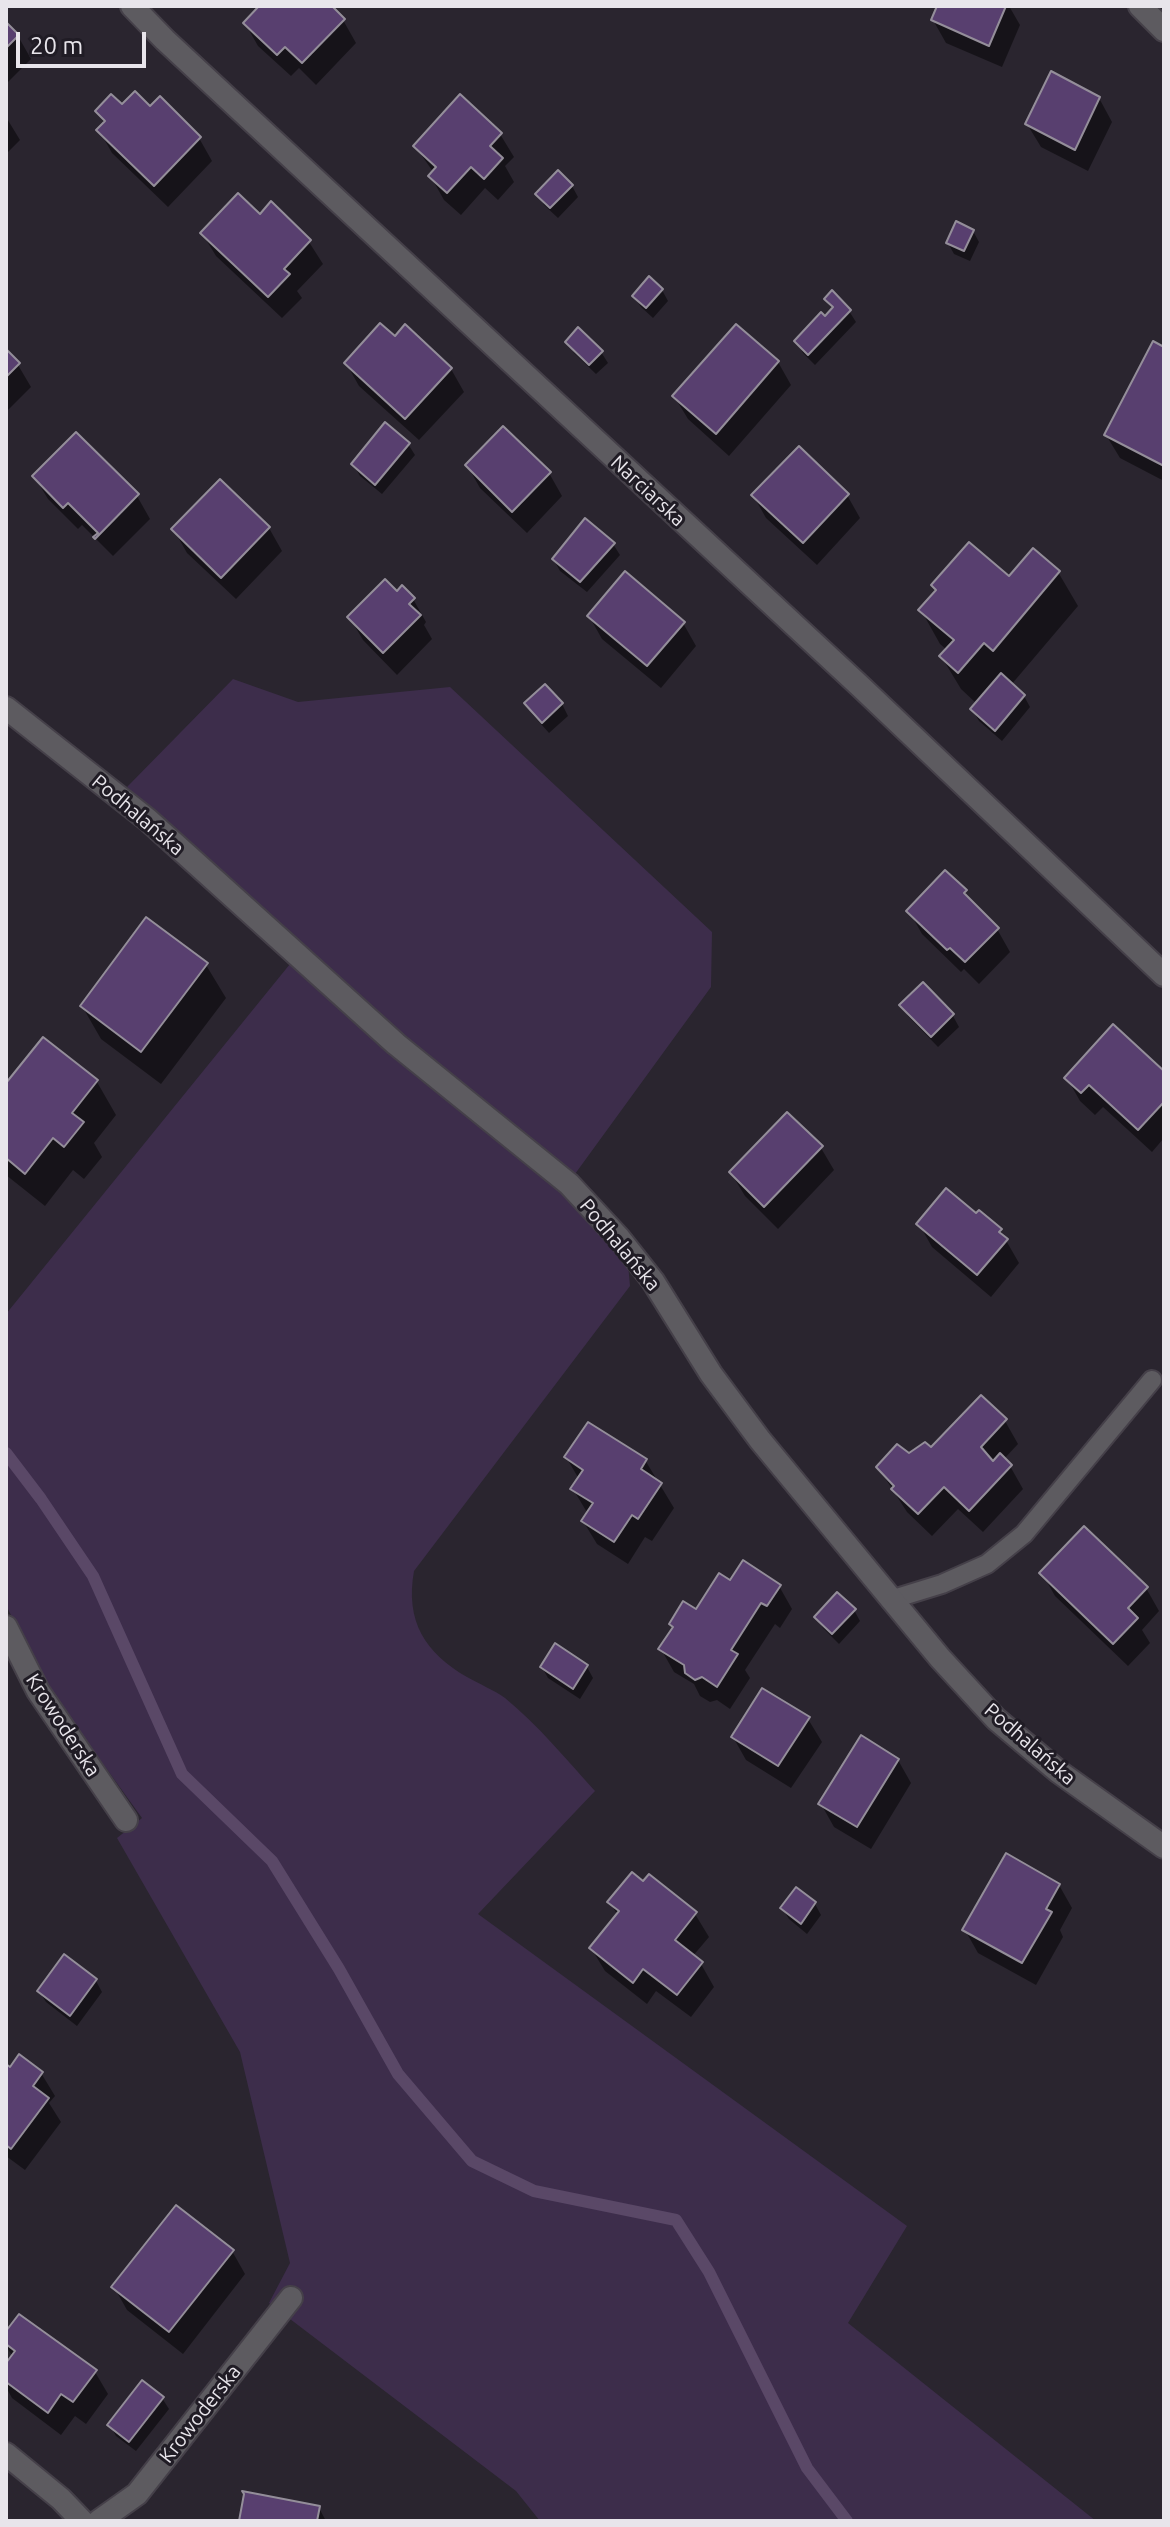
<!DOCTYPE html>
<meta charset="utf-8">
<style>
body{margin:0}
#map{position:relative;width:1170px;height:2527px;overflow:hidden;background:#2a252f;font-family:Ubuntu,sans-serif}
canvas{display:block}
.frame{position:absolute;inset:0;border:8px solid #e8e5eb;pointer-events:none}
.scale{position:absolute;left:16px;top:32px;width:130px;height:36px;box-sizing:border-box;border:4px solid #e8e5eb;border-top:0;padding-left:10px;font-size:24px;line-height:28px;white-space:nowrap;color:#e8e5eb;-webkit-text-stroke:6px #201c25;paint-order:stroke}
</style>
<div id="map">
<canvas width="1170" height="2527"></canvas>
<div class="frame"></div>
<div class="scale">20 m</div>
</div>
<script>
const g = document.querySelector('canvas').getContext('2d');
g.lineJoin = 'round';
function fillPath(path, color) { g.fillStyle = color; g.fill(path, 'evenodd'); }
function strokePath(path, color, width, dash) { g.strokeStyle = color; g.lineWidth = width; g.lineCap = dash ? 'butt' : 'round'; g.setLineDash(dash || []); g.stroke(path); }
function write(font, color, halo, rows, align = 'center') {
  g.font = font + ' Ubuntu,sans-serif'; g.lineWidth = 6; g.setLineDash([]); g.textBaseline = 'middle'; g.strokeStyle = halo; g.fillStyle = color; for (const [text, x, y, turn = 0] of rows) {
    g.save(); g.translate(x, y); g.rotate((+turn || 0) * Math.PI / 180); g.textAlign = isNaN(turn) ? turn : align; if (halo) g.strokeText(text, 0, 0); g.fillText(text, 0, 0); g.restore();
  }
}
fillPath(new Path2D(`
 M233,679L298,702L450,687L712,932L711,987L575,1174L408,1041L127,787Z
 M290,964L390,1053L562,1190L628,1264L630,1286L414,1571C405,1621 425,1653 467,1677C479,1684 494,1690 505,1698C538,1725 566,1759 595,1791L478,1914L907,2226L848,2323L1096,2521H540L516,2491L269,2303L290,2263L240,2052L117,1838L142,1818L44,1682L6,1605V1314Z`), '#3d2d4b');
fillPath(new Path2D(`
 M261,6H329L343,20L356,43L316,85L299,68L291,76L258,46L245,23Z
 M939,6H1009L1020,25L1002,67L946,43L933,20Z
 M6,25L18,36L31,59L6,84Z
 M1099,98L1112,122L1088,171L1041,147L1027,124Z
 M122,107L150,109L199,138L212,161L168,207L112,153L99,130L105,124L97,112Z
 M6,117L20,140L6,154Z
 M500,134L514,157L505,166L514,182L498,200L485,188L461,215L444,200L431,177L434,173L415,146Z
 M558,173L572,186L578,197L558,218L544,205L538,194Z
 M973,231L979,242L970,261L954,254L948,243Z
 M202,233L309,242L323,264L297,291L302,298L282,318L216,256Z
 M662,290L668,301L653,318L641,307L634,296Z
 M826,299L849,311L856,322L815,365L803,353L796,341L833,310Z
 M395,339L451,369L464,392L419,440L359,386L346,363Z
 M568,342L601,352L608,363L596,374L574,353Z
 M1164,349V481L1120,458L1106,435Z
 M6,352L18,365L31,387L6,412Z
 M778,362L791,385L729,456L688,419L674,396Z
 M408,444L415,455L382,494L360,476L353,464Z
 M467,465L549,473L562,496L527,533L480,488Z
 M34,476L137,496L150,519L113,556L82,525L78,529L48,499Z
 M753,495H847L860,518L817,565L766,518Z
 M269,528L282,551L236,599L187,553L174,530Z
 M613,544L620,555L587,592L560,571L554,560Z
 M1058,572L1078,606L1011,685L1024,696L1030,707L1002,741L979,721L972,709L977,704L961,689L941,656L947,650L940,644L921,610Z
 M397,594L413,599L426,622L424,625L432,639L397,675L363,640L350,618Z
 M589,616L683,623L696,646L661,688L602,639Z
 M545,686L562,704L568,716L549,733L533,715L526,704Z
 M965,892L972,903L997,929L1010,952L979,984L964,969L961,972L922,934L909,911Z
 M206,965L226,998L161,1084L101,1039L82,1006Z
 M923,985L953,1016L959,1027L938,1047L908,1016L902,1005Z
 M1164,1074V1138L1152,1152L1103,1107L1095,1115L1080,1101L1067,1078Z
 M97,1082L116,1115L94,1143L102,1157L84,1179L73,1170L45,1206L6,1175V1086Z
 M821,1148L834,1170L778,1229L745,1196L731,1173Z
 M977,1216L1000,1230L1019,1263L991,1297L932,1247L919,1224Z
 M1005,1421L1018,1444L1003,1460L1010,1466L1023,1489L983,1532L958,1509L932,1536L907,1512L878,1467L931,1450Z
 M566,1457L645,1460L674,1508L652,1541L645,1537L628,1564L597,1544L583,1521L588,1514L573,1489L579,1479Z
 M1042,1573L1146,1588L1159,1611L1142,1630L1150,1643L1128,1666L1055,1596Z
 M730,1583L779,1586L792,1609L780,1628L775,1624L745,1670L750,1678L730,1709L717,1700L710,1702L700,1696L694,1684L674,1672L661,1649L674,1629L671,1624L697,1612Z
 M854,1610L860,1621L839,1644L823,1628L816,1617Z
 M542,1667H587L593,1678L580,1699L548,1678Z
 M808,1719L822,1742L791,1788L746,1760L733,1737Z
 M898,1760L911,1783L871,1849L834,1827L821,1804Z
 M1059,1885L1072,1908L1060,1930L1063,1937L1036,1985L978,1953L965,1930Z
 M796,1890L815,1904L821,1915L807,1934L789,1919L782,1908Z
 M610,1902L695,1914L709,1937L692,1957L701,1964L714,1987L691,2017L656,1991L647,2004L605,1971L591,1948L618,1916Z
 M65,1957L96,1981L102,1992L77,2026L46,2002L39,1991Z
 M6,2066L41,2073L55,2096L49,2103L61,2122L25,2170L6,2156Z
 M232,2251L245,2274L183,2354L127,2310L114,2287Z
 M6,2335L95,2372L108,2394L86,2424L75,2416L61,2435L12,2398L6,2387V2366L13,2357L6,2346Z
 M162,2398L169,2409L136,2451L116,2436L110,2425Z
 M319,2508L326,2521H240Z`), '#0007');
strokePath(new Path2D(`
 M6,1453L41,1499L93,1576L182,1774L272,1861L339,1969L398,2074L472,2161L534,2191L676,2220L709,2272L807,2468L847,2521`), '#5a4867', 12);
const building = new Path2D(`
 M259,6H332L345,19L302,63L285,47L277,55L243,23Z
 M937,6H1006L989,46L931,20Z
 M6,22L19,35L6,48Z
 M1051,71L1100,97L1075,150L1025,124Z
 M135,91L150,106L160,96L201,137L154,186L96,130L105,121L95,111L111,94L122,104Z
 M460,94L502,133L490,146L503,158L484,179L471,167L447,193L428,176L436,167L413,146Z
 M558,170L573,185L550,208L535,194Z
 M238,193L260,214L271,201L311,240L284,269L290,274L268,297L200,233Z
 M956,221L974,230L964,251L946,243Z
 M649,276L663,289L646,308L632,296Z
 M832,290L851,310L808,355L794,341L821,312L825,316L833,307L824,299Z
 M380,323L395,336L405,324L452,368L405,419L344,363Z
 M736,324L779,361L716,434L672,396Z
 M578,327L603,351L589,365L565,342Z
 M1153,341L1164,347V466L1104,435Z
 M6,349L20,363L6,377Z
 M385,422L410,443L375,485L351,464Z
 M503,426L551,472L512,512L465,465Z
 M76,432L139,494L95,539L93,537L98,533L68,503L63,508L32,476Z
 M799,446L849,494L803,543L751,495Z
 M220,479L270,527L221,578L171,529Z
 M585,518L615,543L580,582L552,559Z
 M969,542L1009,576L1033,548L1060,571L993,651L984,643L958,673L939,656L954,640L918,610L936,590L931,585Z
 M625,571L685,622L647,666L587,616Z
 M385,579L397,591L402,585L415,598L409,604L421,615L383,653L347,617Z
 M1001,673L1025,695L995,731L970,709Z
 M545,684L563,703L542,723L524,703Z
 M945,870L967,890L964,893L999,928L965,962L950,948L947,950L906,911Z
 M146,917L208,963L141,1052L80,1006Z
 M923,982L954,1014L931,1037L899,1005Z
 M1113,1024L1164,1071V1102L1138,1130L1089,1085L1081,1093L1064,1078Z
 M43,1037L98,1080L72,1113L84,1122L64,1147L53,1138L25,1174L6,1158V1083Z
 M787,1112L823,1146L764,1207L729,1172Z
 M946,1188L976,1213L979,1210L1002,1229L999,1232L1008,1239L977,1275L916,1224Z
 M981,1395L1007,1419L981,1447L993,1461L1000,1453L1012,1465L969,1511L944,1487L918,1514L891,1489L894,1486L876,1467L897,1444L909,1453L925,1442L931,1447Z
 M588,1422L647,1459L641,1469L662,1483L638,1519L632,1515L614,1542L581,1521L593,1503L570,1489L583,1470L564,1457Z
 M1084,1526L1148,1587L1128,1608L1138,1618L1113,1644L1039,1573Z
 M743,1560L781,1585L767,1606L761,1603L731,1650L738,1654L717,1687L702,1677L695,1680L685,1673L684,1665L658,1649L673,1627L669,1624L683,1601L696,1609L719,1573L730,1580Z
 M837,1592L856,1609L832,1634L814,1617Z
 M555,1643L588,1665L573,1689L540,1667Z
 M762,1688L810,1717L778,1766L731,1737Z
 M861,1735L899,1759L857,1827L818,1804Z
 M1006,1853L1060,1884L1046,1909L1052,1912L1022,1963L962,1930Z
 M632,1872L643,1881L649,1874L697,1912L675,1940L703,1962L677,1995L643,1969L633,1983L589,1948L619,1911L607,1902Z
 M796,1887L816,1902L801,1924L780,1908Z
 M64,1954L97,1979L70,2016L37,1991Z
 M19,2054L43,2072L33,2086L49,2098L11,2149L6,2145V2064L10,2067Z
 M176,2205L234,2250L169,2332L111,2287Z
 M19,2314L97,2370L73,2402L61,2394L48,2413L6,2382V2363L15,2351L6,2344V2331Z
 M142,2380L164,2397L129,2442L107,2425Z
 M242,2491L320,2506L317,2521H239L244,2494Z`);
fillPath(building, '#583f6f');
strokePath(building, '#948e9a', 2);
const service = new Path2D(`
 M890,1600L942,1584L987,1564L1024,1534L1152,1380`);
const minor = new Path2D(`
 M132,6L165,40L861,687L1164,975
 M1140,6L1164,30
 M6,708L148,820L396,1044L569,1184L619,1238L653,1281L711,1374L760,1440L940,1658L996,1719L1059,1772L1164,1847
 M6,1627L38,1691L126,1820
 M6,2454L61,2499L82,2521
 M99,2521L137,2494L291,2298`);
strokePath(service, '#454049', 22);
strokePath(minor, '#454049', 26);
strokePath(service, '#5d5b60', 18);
strokePath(minor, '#5d5b60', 22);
write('20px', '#e8e5eb', '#201c25', [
 ["Narciarska",648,491,43],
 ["Podhalańska",138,815,40],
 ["Podhalańska",620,1245,50],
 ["Krowoderska",63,1725,57],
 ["Podhalańska",1030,1744,41],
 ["Krowoderska",200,2414,-52]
]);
</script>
